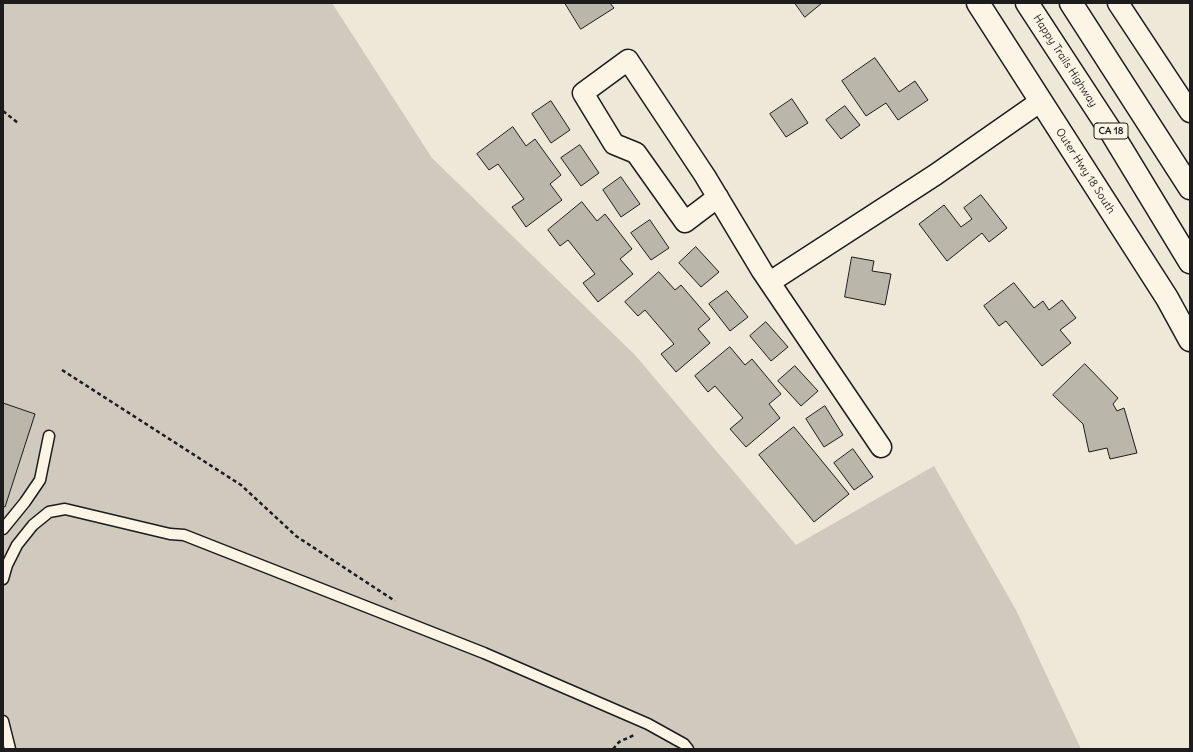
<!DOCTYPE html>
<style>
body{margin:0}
#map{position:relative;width:1193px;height:752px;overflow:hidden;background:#eee8d9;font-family:Delius,sans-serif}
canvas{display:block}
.frame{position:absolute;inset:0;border:4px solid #1c1c1c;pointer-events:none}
</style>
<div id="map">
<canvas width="1193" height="752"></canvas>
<div class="frame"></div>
</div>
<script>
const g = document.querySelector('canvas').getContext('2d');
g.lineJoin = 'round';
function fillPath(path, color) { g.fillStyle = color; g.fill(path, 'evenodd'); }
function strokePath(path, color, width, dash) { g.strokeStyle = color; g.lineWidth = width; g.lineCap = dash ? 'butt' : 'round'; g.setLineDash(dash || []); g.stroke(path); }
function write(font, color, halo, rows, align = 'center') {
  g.font = font + ' Delius,sans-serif'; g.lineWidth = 3.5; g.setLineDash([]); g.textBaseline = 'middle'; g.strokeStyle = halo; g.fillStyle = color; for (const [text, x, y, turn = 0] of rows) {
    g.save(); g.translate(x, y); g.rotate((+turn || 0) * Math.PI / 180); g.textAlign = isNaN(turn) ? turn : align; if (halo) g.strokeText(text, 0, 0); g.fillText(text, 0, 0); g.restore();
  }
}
fillPath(new Path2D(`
 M3,3H332L432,158L635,355L796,545L934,466L1016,610L1081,749H3Z`), '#cfcabd');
const building = new Path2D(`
 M565,3H610L614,8L581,29Z
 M795,3H822L805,17Z
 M875,58L899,92L915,81L928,100L898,120L886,103L866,116L842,81Z
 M792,99L808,123L786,137L770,114Z
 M551,101L570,130L551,143L532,114Z
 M845,106L860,125L841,139L826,120Z
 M513,127L526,146L535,139L561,175L550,184L562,200L526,227L512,207L524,199L498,164L489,170L477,154Z
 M580,145L599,173L581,186L561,158Z
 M621,177L640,204L621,217L603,190Z
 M981,195L1007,228L989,242L982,233L947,261L919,224L944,205L961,227L972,219L964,208Z
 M582,202L597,221L605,214L632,249L620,259L633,274L598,302L583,283L595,274L568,240L560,246L548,230Z
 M650,220L669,248L651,260L631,233Z
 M696,247L719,272L701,287L679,263Z
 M852,257L874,261L872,271L891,274L885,305L845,297Z
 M659,272L675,290L681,285L710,319L698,329L710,343L676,372L661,354L674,344L645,310L638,316L625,302Z
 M1014,283L1034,308L1043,301L1049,310L1062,300L1076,318L1060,330L1071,343L1042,366L1006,321L999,326L984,306Z
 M727,291L748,317L730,331L709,304Z
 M766,322L788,347L771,361L750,336Z
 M730,347L745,365L752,359L781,394L769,404L780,418L746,447L730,429L743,418L715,386L708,392L695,376Z
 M1085,364L1118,398L1113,404L1117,411L1124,408L1137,453L1110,459L1107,448L1089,452L1083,424L1053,395Z
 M795,366L818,391L801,406L778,381Z
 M3,403L35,414L5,507L3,506Z
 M825,406L843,435L824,447L806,419Z
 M794,427L849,494L814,522L759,455Z
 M853,449L873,477L854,490L834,463Z`);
fillPath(building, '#bab6aa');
strokePath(building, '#1c1c1c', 1);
const service = new Path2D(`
 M3,529L25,502L40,480L49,436
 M3,579L7,565L17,545L33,525L49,512L65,509L170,534L184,535L484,653L648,724L684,744L688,749
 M3,721L10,749`);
const minor = new Path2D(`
 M1118,3L1190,112
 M718,197L685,222L636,153L614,144L583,93L628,60L705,176L762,271L881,447
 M770,282L935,175L1041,101`);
const tertiary = new Path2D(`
 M978,3L1167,298L1190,340`);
const primary = new Path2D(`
 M1027,3L1110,130L1190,262
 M1071,3L1190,188`);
strokePath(service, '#1c1c1c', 13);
strokePath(minor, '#1c1c1c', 23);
strokePath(tertiary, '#1c1c1c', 25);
strokePath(primary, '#1c1c1c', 25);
strokePath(new Path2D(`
 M3,111L18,123
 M62,370L241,485L296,536L395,601
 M613,749L619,742L634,735`), '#1c1c1c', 2.5, [4, 3]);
strokePath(service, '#fcf5e5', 10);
strokePath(minor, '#fcf5e5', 20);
strokePath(tertiary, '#fcf5e5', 22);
strokePath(primary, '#fcf5e5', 22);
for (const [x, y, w] of [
 [1111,131,34]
]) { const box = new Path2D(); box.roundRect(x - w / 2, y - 8, w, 16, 3); g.fillStyle = '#fcf5e5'; g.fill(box); strokePath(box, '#1c1c1c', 1); }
write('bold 10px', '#1c1c1c', null, [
 ["CA 18",1111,131]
]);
write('11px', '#1c1c1c', '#fcf5e5', [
 ["Happy Trails Highway",1065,61,57],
 ["Outer Hwy 18 South",1085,171,57]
]);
</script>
